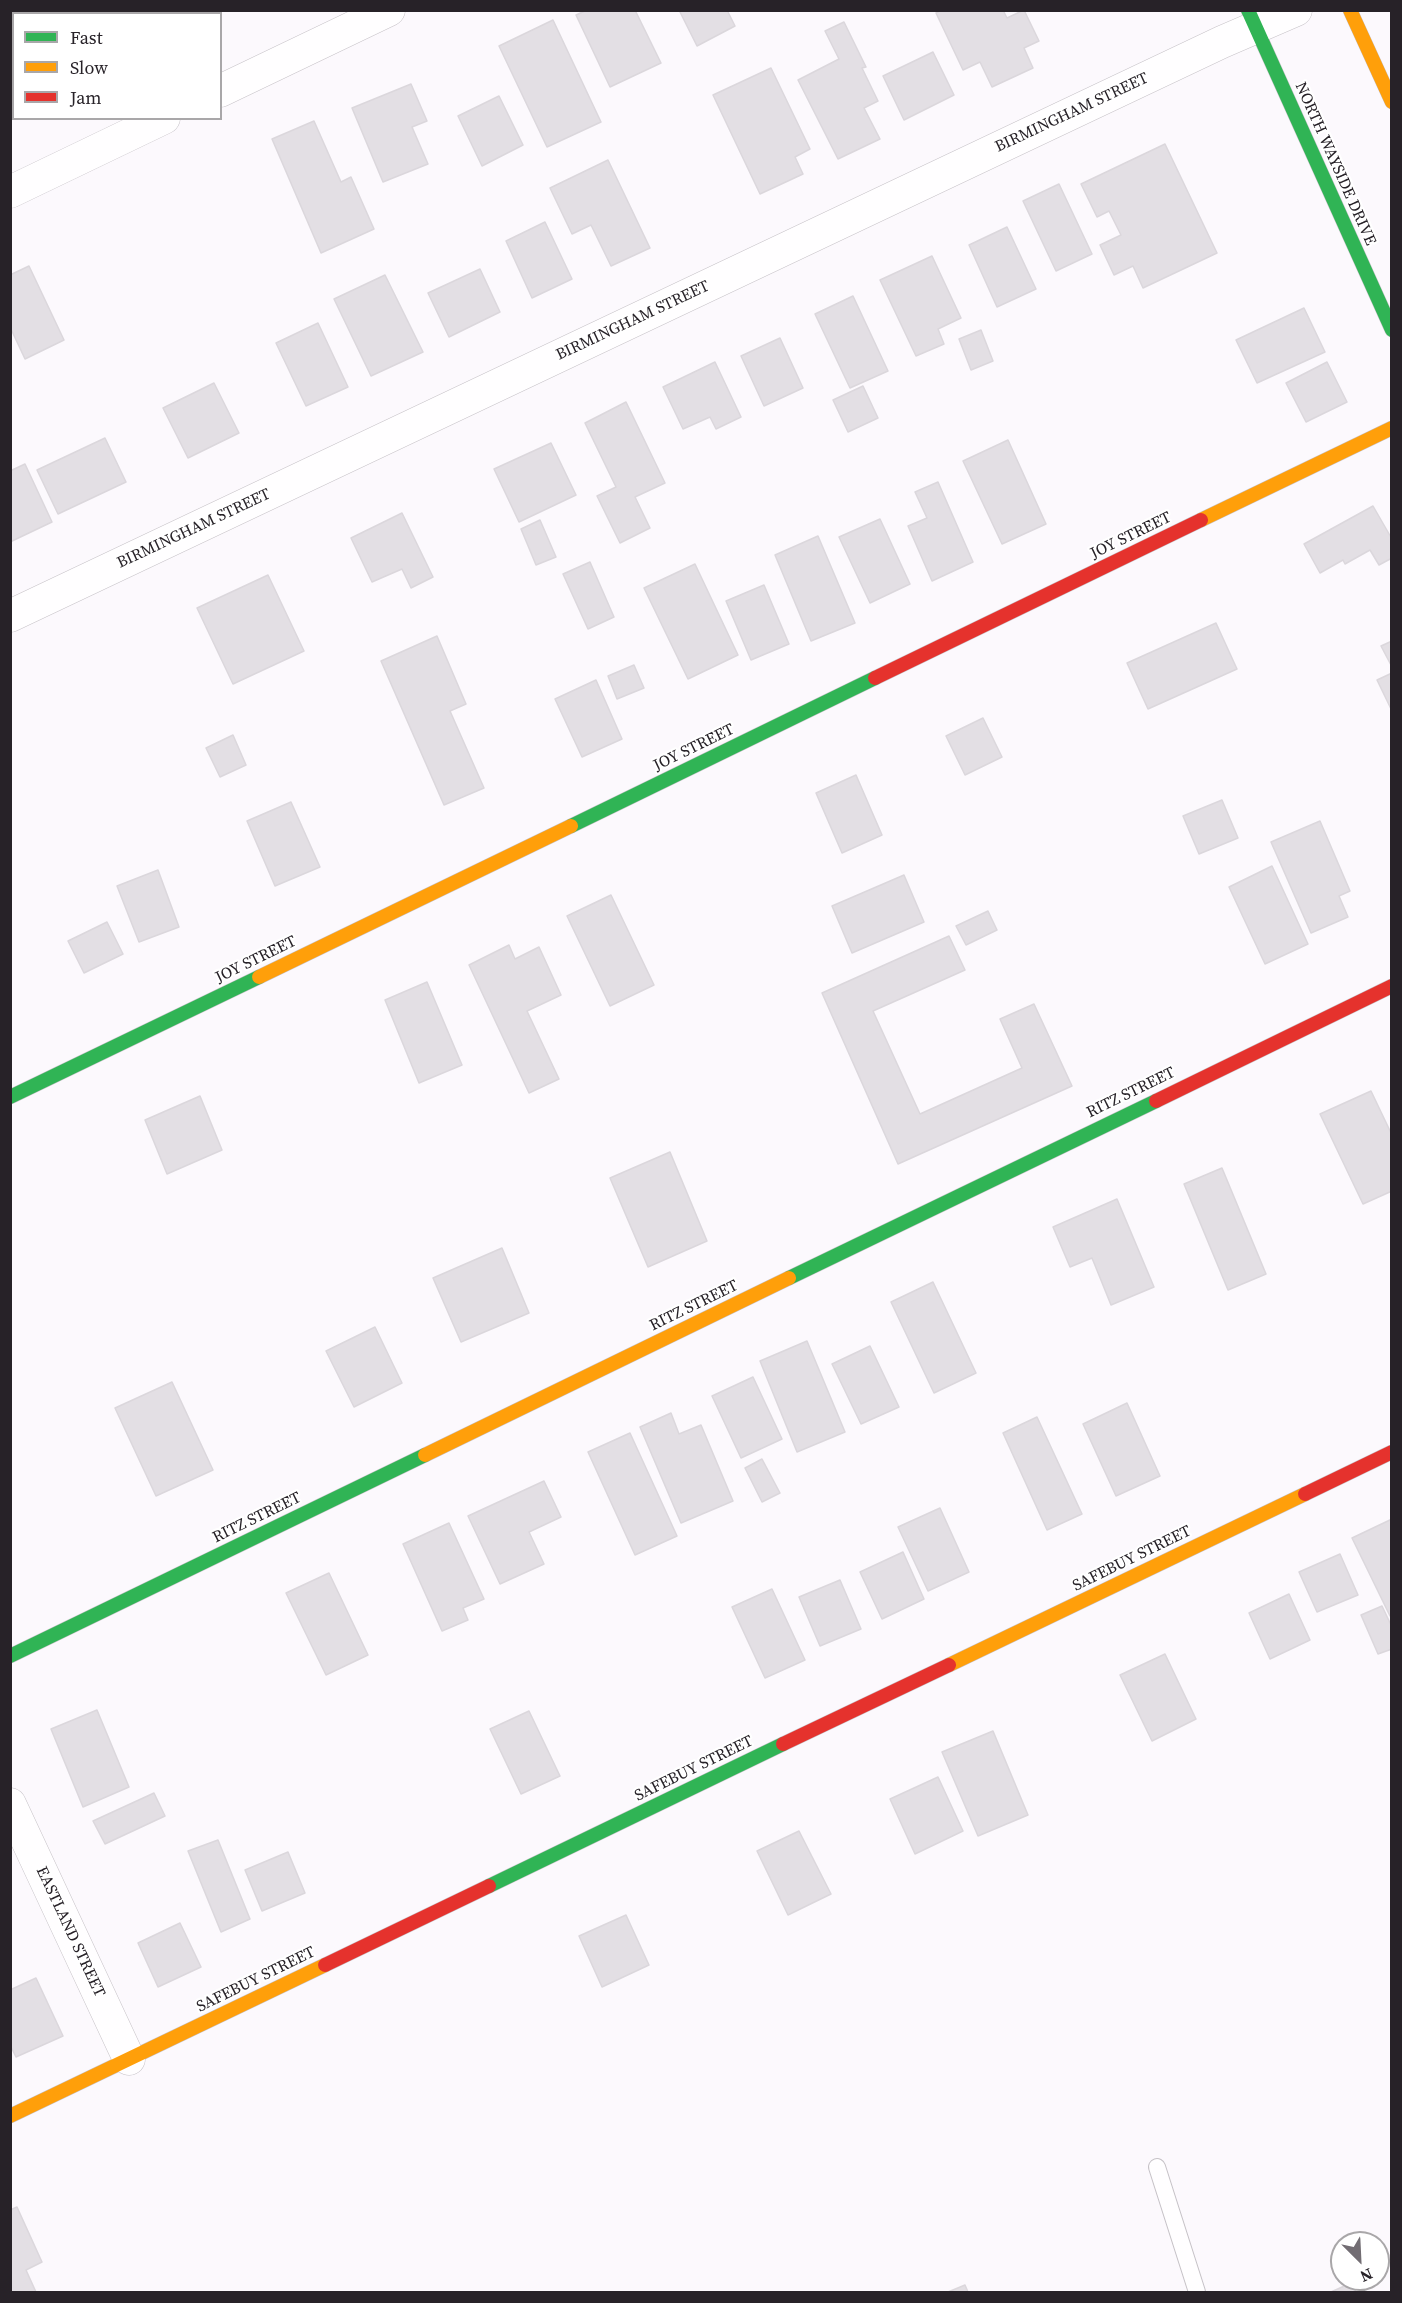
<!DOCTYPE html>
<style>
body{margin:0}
#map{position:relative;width:1402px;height:2303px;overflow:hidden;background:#fcf9fd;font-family:"Source Serif 4",serif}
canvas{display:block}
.frame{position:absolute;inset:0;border:12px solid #272228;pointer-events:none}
.legend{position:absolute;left:12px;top:12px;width:210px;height:108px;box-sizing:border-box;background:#fff;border:2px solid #a9a7a9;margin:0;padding:8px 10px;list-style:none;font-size:18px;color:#272228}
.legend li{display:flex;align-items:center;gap:12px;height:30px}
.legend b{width:30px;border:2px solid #a9a7a9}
.north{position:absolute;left:1330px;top:2231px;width:60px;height:60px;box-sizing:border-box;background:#fff;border:2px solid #a9a7a9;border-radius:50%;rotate:156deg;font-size:16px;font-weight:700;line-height:24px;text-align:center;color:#272228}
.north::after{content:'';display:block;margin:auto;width:21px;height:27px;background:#726d73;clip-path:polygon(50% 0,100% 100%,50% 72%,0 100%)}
</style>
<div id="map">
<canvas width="1402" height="2303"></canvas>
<div class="frame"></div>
<ul class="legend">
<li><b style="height:8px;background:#30b455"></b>Fast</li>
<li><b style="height:8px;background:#ff9f0a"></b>Slow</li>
<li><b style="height:8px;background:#e5322d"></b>Jam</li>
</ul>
<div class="north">N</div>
</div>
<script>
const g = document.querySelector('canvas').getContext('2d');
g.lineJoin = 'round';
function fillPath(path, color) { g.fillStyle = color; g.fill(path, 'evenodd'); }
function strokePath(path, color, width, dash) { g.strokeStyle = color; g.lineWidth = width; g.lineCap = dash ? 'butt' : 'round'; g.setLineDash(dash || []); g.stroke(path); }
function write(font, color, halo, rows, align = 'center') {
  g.font = font + ' "Source Serif 4",serif'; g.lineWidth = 4.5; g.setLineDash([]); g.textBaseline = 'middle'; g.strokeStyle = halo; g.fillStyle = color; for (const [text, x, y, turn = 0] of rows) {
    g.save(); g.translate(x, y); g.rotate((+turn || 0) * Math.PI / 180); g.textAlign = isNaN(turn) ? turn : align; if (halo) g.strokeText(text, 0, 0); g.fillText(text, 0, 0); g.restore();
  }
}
const building = new Path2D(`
 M63,10H121L122,14H60Z
 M587,10H635L661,63L610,87L576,15Z
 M679,10H727L735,26L697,46Z
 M941,10H1003L1007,18L1024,10L1039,41L1024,48L1033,68L992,87L980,62L963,70L936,13Z
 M553,20L601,122L547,147L499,46Z
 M844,22L866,67L862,68L878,101L864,108L880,139L838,159L798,80L839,59L825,31Z
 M933,52L954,95L904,120L883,76Z
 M771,68L810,149L795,157L803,174L760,194L713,95Z
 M411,84L427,121L412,127L428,164L383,182L352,108Z
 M499,96L523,145L482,166L458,116Z
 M314,121L341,182L351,177L374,229L321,253L272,139Z
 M1165,144L1217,253L1143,288L1133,266L1114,275L1100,245L1121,235L1109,211L1097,217L1081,184Z
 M608,160L650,248L611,266L591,225L572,234L550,188Z
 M1059,184L1092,254L1056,271L1023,201Z
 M545,222L572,279L532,298L506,241Z
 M1007,227L1036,289L997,307L969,245Z
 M932,256L961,318L938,329L944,344L916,356L880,280Z
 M29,266L64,340L25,359L10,327V275Z
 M480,269L500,312L449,337L428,293Z
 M385,275L423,352L371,376L334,299Z
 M853,296L888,371L850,388L815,314Z
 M1304,308L1325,352L1257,383L1236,340Z
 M318,323L348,387L306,406L276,343Z
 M981,330L993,361L971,370L959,339Z
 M780,338L803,388L764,406L741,356Z
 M715,362L741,417L716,429L710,417L683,429L663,387Z
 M1327,362L1347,402L1306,422L1286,383Z
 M214,383L239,433L188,458L163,408Z
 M863,386L878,418L848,432L833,400Z
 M626,402L665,483L635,497L650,528L620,543L597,496L616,487L585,423Z
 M105,438L126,482L58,514L37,470Z
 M1008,440L1046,524L1002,544L963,461Z
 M551,443L576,495L519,522L494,469Z
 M25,464L52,522L10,542V471Z
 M938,482L973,562L932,581L908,526L927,518L915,492Z
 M1373,506L1392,539V558L1379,565L1370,550L1345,564L1343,560L1320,573L1304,544Z
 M402,513L433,577L411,588L402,569L372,582L351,538Z
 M880,519L910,584L870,603L839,537Z
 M540,520L556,557L536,565L521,529Z
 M818,536L855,623L811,641L775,555Z
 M590,562L614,617L588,629L563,574Z
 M695,564L738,655L688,679L644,588Z
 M268,575L304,651L233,684L197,608Z
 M764,585L789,644L751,660L726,601Z
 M1216,623L1237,669L1148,709L1127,663Z
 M437,636L466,704L450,711L484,788L444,805L381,661Z
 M1392,641V667L1381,646Z
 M634,665L644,688L617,699L608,676Z
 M1392,673V711L1377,680Z
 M596,680L622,739L582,757L555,699Z
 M983,718L1002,757L965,775L946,736Z
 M233,735L246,765L220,777L206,748Z
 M856,775L882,835L842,853L816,793Z
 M1222,800L1238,838L1199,854L1183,816Z
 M291,802L320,867L275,886L247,821Z
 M1320,821L1350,891L1339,896L1348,917L1311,933L1271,842Z
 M1272,866L1308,944L1265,964L1229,887Z
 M158,870L179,927L139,942L117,886Z
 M904,875L924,922L852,953L832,906Z
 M611,895L654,985L610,1006L567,916Z
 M988,911L997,930L966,945L956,926Z
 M107,922L123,954L84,973L68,941Z
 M949,936L965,970L873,1011L920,1114L1022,1068L1000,1019L1034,1004L1072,1086L898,1164L822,993Z
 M509,945L515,959L539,947L561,995L527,1011L559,1079L529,1093L469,965Z
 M427,982L462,1065L419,1083L385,1000Z
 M1371,1091L1392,1135V1191L1363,1204L1320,1114Z
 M200,1096L222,1150L167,1174L145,1120Z
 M670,1152L707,1241L648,1267L610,1178Z
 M1222,1168L1266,1274L1228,1290L1184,1184Z
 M1117,1199L1154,1287L1111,1305L1092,1258L1070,1267L1053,1227Z
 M502,1248L529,1313L461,1342L433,1278Z
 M933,1282L976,1373L934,1393L891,1302Z
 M375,1327L402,1383L354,1407L326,1351Z
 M807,1341L845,1432L797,1452L760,1361Z
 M870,1346L899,1407L861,1424L832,1364Z
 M753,1377L782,1439L741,1458L712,1396Z
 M172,1382L213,1470L156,1496L115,1408Z
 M1127,1403L1160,1476L1116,1496L1083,1424Z
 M671,1413L679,1434L701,1425L733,1501L681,1523L640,1427Z
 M1037,1417L1082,1514L1047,1530L1003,1433Z
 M630,1433L677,1536L635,1555L588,1452Z
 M762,1459L780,1493L762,1502L745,1468Z
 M544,1481L561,1517L529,1532L544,1564L500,1584L468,1516Z
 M940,1508L969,1572L928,1591L898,1527Z
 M1392,1519V1615L1390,1616L1352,1538Z
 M449,1523L484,1599L463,1608L468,1620L442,1631L403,1544Z
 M903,1552L924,1599L882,1619L860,1572Z
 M1340,1554L1358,1595L1317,1612L1299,1572Z
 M329,1573L368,1655L326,1675L286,1593Z
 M840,1580L861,1629L820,1646L799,1597Z
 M772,1589L805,1660L765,1678L732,1607Z
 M1289,1594L1310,1640L1270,1659L1249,1613Z
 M1382,1606L1392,1627V1649L1378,1654L1361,1615Z
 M1165,1654L1196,1719L1152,1741L1120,1675Z
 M97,1710L129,1787L83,1807L51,1729Z
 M529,1711L560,1776L521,1794L490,1729Z
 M993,1731L1028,1815L978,1836L942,1752Z
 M938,1777L963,1831L915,1854L890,1799Z
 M154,1793L165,1816L105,1844L93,1821Z
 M799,1831L831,1894L788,1915L757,1851Z
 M218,1840L250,1919L221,1932L188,1851Z
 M288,1852L305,1893L262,1911L245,1870Z
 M626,1915L649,1965L602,1987L579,1936Z
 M180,1923L201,1967L158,1987L138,1943Z
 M36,1978L63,2036L16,2057L10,2045V1990Z
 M17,2207L42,2262L26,2270L36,2292H10V2210Z
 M1351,2283L1356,2292H1331Z
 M965,2285L968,2292H948Z`);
fillPath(building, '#e3dfe4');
strokePath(building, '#dbd7dc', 1.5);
const lane = new Path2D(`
 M1157,2167L1197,2292`);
const street = new Path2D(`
 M220,91L389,10
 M10,192L164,118
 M10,616L1222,42L1296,10
 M10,1804L129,2059`);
const fast = new Path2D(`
 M1248,10L1392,330
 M571,826L875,678
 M10,1097L259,977
 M789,1278L1156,1101
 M10,1656L425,1455
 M489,1886L783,1744`);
const slow = new Path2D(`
 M1350,10L1392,102
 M1201,520L1392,428
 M259,977L571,826
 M425,1455L789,1278
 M949,1665L1305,1494
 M10,2116L325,1965`);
const jam = new Path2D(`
 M875,678L1201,520
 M1156,1101L1392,986
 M1305,1494L1392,1452
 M783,1744L949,1665
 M325,1965L489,1886`);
strokePath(lane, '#c6c2c7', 18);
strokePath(street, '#c6c2c7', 33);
strokePath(fast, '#c6c2c7', 15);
strokePath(slow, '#c6c2c7', 15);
strokePath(jam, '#c6c2c7', 15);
strokePath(lane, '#fffeff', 16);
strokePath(street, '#fffeff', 32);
strokePath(fast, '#30b455', 14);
strokePath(slow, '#ff9f0a', 14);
strokePath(jam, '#e5322d', 14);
write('16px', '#272228', '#fff', [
 ["BIRMINGHAM STREET",1072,113,-25],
 ["NORTH WAYSIDE DRIVE",1335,164,66],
 ["BIRMINGHAM STREET",633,321,-25],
 ["BIRMINGHAM STREET",194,529,-25],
 ["JOY STREET",1131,536,-26],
 ["JOY STREET",694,748,-26],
 ["JOY STREET",256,960,-26],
 ["RITZ STREET",1131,1093,-26],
 ["RITZ STREET",694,1306,-26],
 ["RITZ STREET",257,1518,-26],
 ["SAFEBUY STREET",1132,1559,-26],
 ["SAFEBUY STREET",694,1769,-26],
 ["EASTLAND STREET",70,1932,65],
 ["SAFEBUY STREET",256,1980,-26]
]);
</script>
